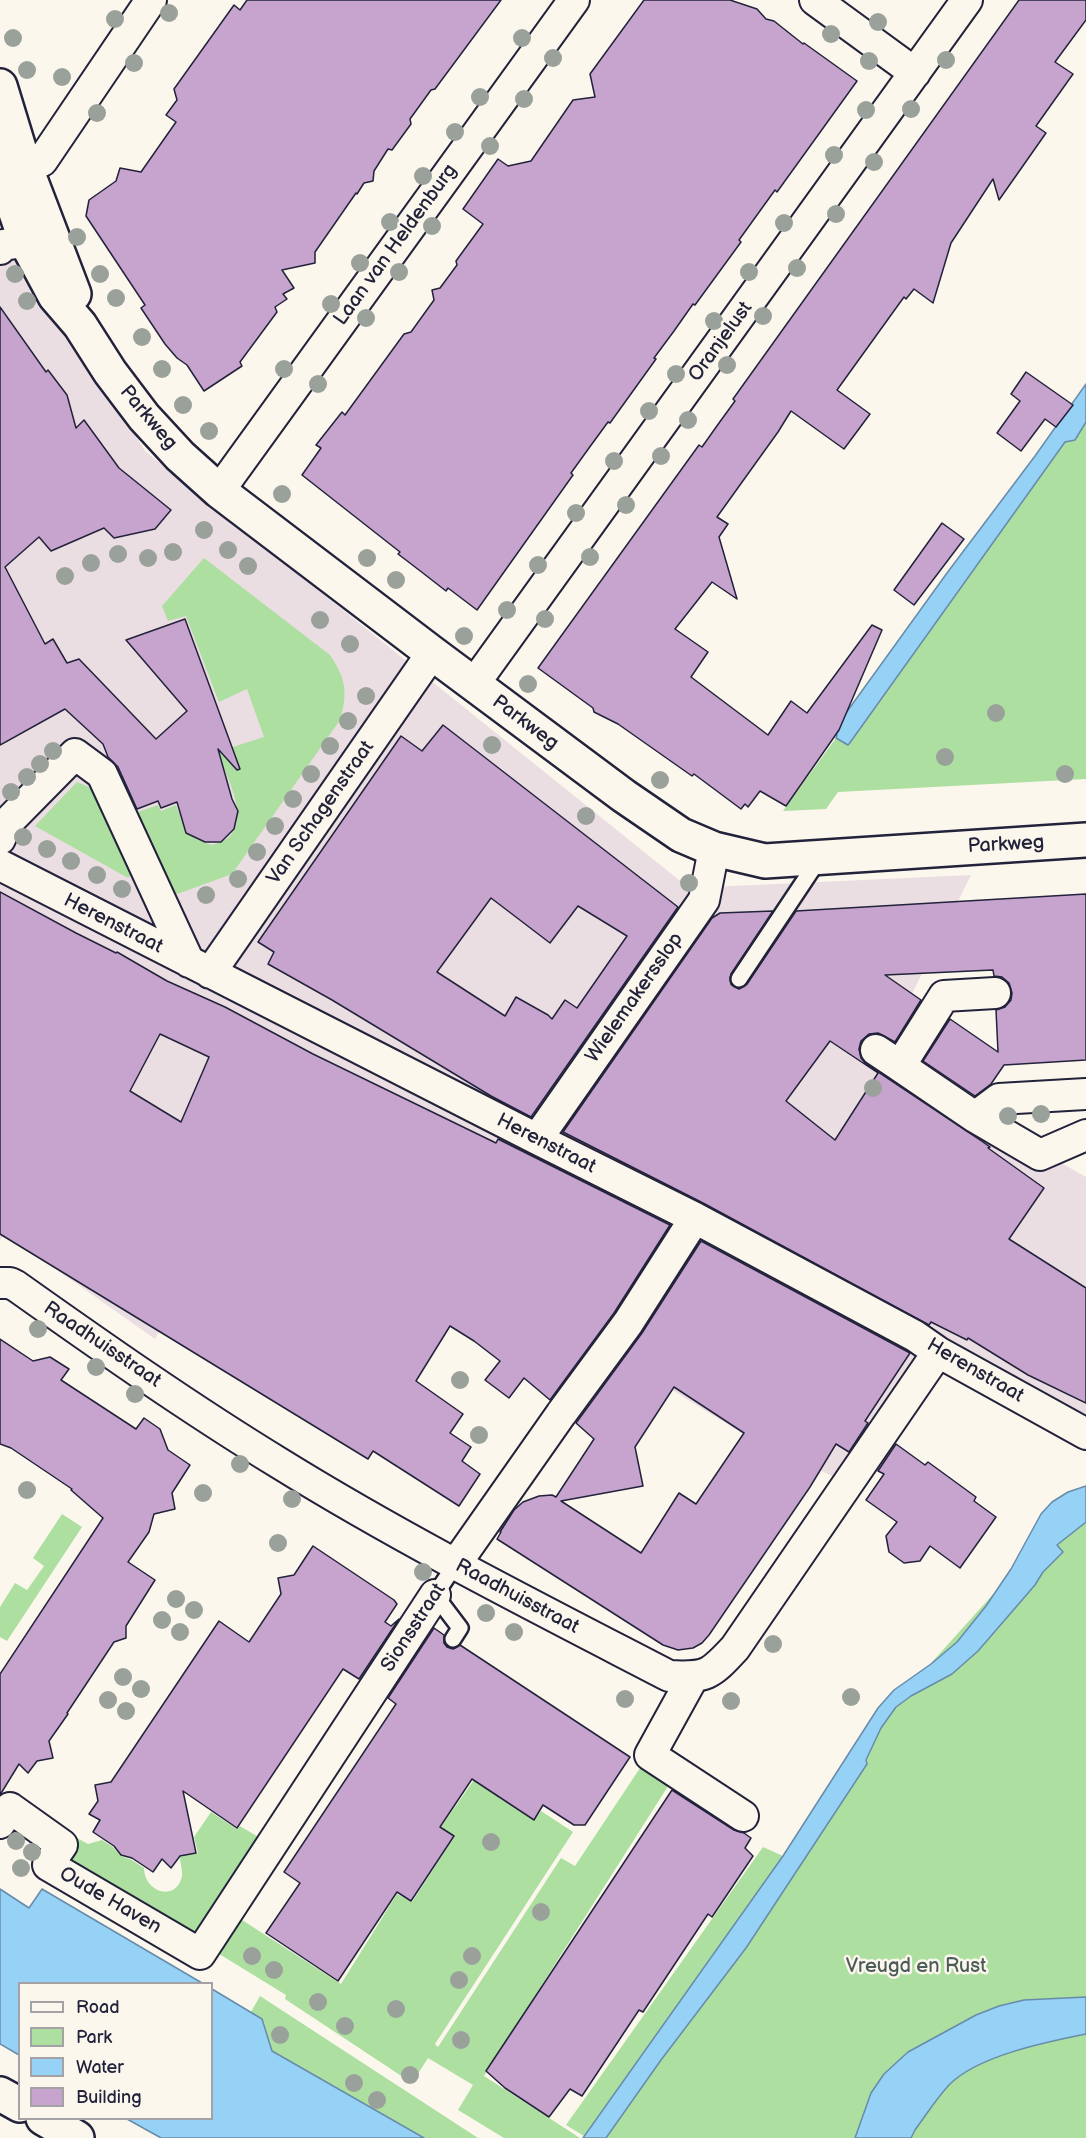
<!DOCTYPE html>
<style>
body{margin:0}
#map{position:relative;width:1086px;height:2138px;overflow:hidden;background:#fbf7ec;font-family:"Balsamiq Sans",sans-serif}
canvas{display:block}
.legend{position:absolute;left:18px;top:1982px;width:195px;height:138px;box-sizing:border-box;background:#fbf7ec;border:2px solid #a4a2a5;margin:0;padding:8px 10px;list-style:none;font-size:18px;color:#22223b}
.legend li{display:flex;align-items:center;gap:12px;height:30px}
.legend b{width:30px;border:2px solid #a4a2a5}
</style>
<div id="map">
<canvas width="1086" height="2138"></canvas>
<ul class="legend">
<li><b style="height:8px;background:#fbf7ec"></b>Road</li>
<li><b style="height:16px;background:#acdfa0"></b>Park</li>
<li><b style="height:16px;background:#96d1f6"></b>Water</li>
<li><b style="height:16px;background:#c6a4cd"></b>Building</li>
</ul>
</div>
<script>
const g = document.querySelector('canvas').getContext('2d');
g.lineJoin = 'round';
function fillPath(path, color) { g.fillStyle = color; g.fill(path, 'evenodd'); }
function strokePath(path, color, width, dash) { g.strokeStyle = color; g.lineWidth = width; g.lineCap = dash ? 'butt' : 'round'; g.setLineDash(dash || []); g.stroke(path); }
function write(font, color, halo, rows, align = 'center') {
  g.font = font + ' "Balsamiq Sans",sans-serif'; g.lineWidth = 5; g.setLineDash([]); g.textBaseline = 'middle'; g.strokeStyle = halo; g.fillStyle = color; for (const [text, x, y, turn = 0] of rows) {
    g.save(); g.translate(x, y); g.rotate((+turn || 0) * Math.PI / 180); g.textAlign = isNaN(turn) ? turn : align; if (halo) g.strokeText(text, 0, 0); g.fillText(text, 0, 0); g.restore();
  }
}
fillPath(new Path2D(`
 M0,212L4,223L145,451L689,888L971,875L879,1060L1086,1177V1424L923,1354L834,1477L740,1432L263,1137L155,1339L5,1233L0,1240Z`), '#ebdee3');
fillPath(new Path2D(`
 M1086,397V779L838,792L826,809L783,811L836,738H845Z
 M204,558L330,655C346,679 348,692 340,720L232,874L169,897L135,813L158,805L161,811L176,805C185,829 186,837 212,845C217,843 225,841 229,837C250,817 226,775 217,752L264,737L247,689L219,702L186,616L168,621L162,606Z
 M77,782L91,788L131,875L128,878L35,826Z
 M1086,1491V2138H586L896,1702Z
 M62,1514L82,1527L7,1641L0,1637V1607L15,1583L27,1590L44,1566L33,1558Z
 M642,1765L670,1783L484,2076L580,2138H504L458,2110L473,2085L428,2058L412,2083L285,1999L286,1995L216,1952L239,1918L341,1984L397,1894L412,1902L455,1836L441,1827L476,1777L501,1793L499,1798L534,1821L541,1811L573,1832L435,2044L438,2047L561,1858L575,1866Z
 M211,1812L237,1829L240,1826L260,1838L195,1941L60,1860L75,1837L88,1844L102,1840L113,1847L121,1856L132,1860L144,1868C144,1890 172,1902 181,1880C184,1872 180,1864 180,1857L198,1853L194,1837Z
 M763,1847L783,1856L584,2136L566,2125Z
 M260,1996L478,2138H424L272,2051L262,2019L251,2012Z`), '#acdfa0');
const water = new Path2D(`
 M1086,384V422L1075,440L1065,442L849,744L848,745L836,738L837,735L833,731L947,573L1035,456Z
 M1086,1486V1522L1057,1545L1063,1552L1043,1572L1035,1585L978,1651L952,1674L911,1696L896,1707L881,1728L866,1760L867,1764L746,1948L661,2060L606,2138H583L783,1856L878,1708L894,1690L931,1664L957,1642L986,1606L1011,1569L1041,1514L1052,1502L1068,1492Z
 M0,1889L29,1908L42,1889L202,1983L20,1984L19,2055L0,2044Z
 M212,1989L262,2019L272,2051L424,2138H161L127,2119L212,2118Z
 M1086,1997V2034C1046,2042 977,2056 949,2085C936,2099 926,2115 915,2130L911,2138H855L871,2093L884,2074L908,2052L976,2015L999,2006L1024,2000Z`);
fillPath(water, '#96d1f6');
strokePath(water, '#688bab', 1.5);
const building = new Path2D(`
 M247,0H501L435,89L431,90L410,119L411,124L392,150L388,149L374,171L373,181L364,183L357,194L356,193L315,252V263L282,270L294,288L283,294L287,299L275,307L277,312L240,362L242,366L204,391L187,365L177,358L165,344L141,308L145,305L86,216L89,200L116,181L120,168L141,172L176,122L166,115L177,100L174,89L234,5L240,10Z
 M644,0H730L757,9L766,19L774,21L803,44L804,43L857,81L777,192L775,190L739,240L741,242L695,305L693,304L674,331L654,358L656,359L610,423L608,422L589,448L571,473L573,475L477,610L448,588L446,591L419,570L398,554L400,552L302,475L321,448L316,445L342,412L345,415L404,334L411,332L434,300L432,290L440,288L457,265L456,261L483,224L463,209L498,159L508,166L531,161L573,100L595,97L590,74Z
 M1019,0H1086V20L1055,62L1073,74L1036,126L1046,133L999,200L993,179L951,243L933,303L914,289L906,299L904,297L837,390L870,414L844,449L791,411L778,432L717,517L728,524L719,537L737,599L712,582L675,629L708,652L691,677L768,735L791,701L807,713L872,625L882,630L839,730L786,806L760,791L748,807L745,804L741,809L694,774L692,776L618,724L594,712L593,708L538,668L699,445L702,447L719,423L735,401L733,399Z
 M0,307L46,372L48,370L67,395L76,428L84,420L119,468L171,510L155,529L114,538L104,528L51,551L39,537L5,567L45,644L53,639L67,663L79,659L156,739L187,711L126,640L185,619L240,769L237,770L218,749L232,799L238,811L234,829L221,842H205L186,833L177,802L161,808L158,801L137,809L118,767L108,757L103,744L65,709L0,745Z
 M1026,372L1073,405L1056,427L1045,419L1021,451L997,433L1020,401L1011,394Z
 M942,523L964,539L914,605L894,590Z
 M443,725L678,907L531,1117L491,1096L332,1000L268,964L274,952L258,942L401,736L422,751ZM491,898L550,943L578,906L627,936L577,1008L565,1000L552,1019L548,1015L516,997L505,1016L437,972Z
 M0,892L76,933L116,953L117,952L167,981L225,1007L313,1054L496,1143L498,1139L670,1225L614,1313L550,1400L524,1378L509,1398L485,1380L500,1361L474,1341L450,1326L416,1381L463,1414L450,1433L471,1447L462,1461L480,1474L459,1506L373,1451L368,1459L0,1234ZM160,1034L209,1057L181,1122L130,1091Z
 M1086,894V1060L1004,1065L991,1084L975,1096L923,1061L950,1019L998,1052L996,1010L1005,1007L1011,1000L1012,993L1009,983L1002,977L994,976L993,970L885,975L921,1000L895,1042L878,1033L869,1034L861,1041L859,1049L861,1058L866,1064L983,1142L990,1147L988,1148L1044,1188L1009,1239L1086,1288V1403L1028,1375L968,1338L967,1340L931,1322L929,1325L703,1203L563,1132L712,918L720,913L773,911L731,974V984L739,989L747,984L796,911ZM830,1041L878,1073L835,1140L786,1101Z
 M701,1241L910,1353L865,1421L868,1423L849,1452L836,1444L810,1487L709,1635L702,1643L693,1648L678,1650L663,1645L497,1539L501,1532H500L514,1510L523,1502L539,1496L552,1495L556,1497L594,1439L576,1423L642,1333ZM674,1387L744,1433L696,1504L679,1493L641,1553L561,1501L643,1486L635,1447Z
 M0,1339L33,1361L50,1357L69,1369L61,1380L136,1429L144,1418L160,1429L168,1450L190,1465L172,1493L175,1509L154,1514L149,1532L128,1562L155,1580L126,1626V1638L114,1642L67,1713L68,1714L49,1741L53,1758L37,1761L28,1773L19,1764L0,1795V1674L103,1518L71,1490L72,1489L11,1448L0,1444Z
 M896,1444L925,1465L928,1462L976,1497L974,1501L996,1517L960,1568L930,1546L920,1561L904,1563L889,1552L886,1536L897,1522L866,1500L884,1474L878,1471Z
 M313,1546L394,1600L397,1604L385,1622L391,1626L399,1619L359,1679L343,1669L237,1828L183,1791L196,1853L180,1856L171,1868L162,1859L153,1872L132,1858L121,1855L114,1846L93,1832L100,1820L89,1814L98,1801L95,1785L111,1782L219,1621L249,1642L281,1594L278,1578L294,1575Z
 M434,1628L444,1635V1643L447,1647L453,1649L460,1645L630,1757L585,1825H574L543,1805L534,1820L472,1779L440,1827L454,1836L411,1901L397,1892L338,1981L266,1933L300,1883L284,1872L396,1704L388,1698Z
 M672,1790L734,1830L744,1833L751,1838L745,1848L753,1856L712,1917L708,1914L643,2012L639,2010L582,2096L570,2089L549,2117L505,2088L486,2071Z`);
fillPath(building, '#c6a4cd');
strokePath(building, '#22223b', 1.5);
const lane = new Path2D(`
 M739,979L819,859
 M453,1639L460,1628L435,1595L455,1565`);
const street = new Path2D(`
 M815,0L915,73
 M1,152L42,161L151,0
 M0,249L3,245L49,238
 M219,491L574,0
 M474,684L967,0
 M0,839L7,823L75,754L102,774L189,962
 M0,865L537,1139L695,1218L915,1336L938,1352L1086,1434
 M210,973L432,653
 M995,993L944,996L900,1066L975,1117L1040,1155L1086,1135
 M876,1050L900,1066
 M975,1117L999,1099L1086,1094
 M537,1139L704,900L714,849
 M0,1283H10L16,1286C102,1347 189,1408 279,1463C405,1541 538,1608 669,1676C707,1678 710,1675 735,1648L938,1352
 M455,1565L561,1414L628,1323L695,1218
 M693,1677L650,1755L743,1816
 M0,1823L10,1808L62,1845L48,1865L200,1954L435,1595`);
const secondary = new Path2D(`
 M0,86L22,158L74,294
 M0,166L26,242L55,296L80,325L110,372L144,417L180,456L219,491L432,653L624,796L681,835L714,849L765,861L1086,840
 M0,2094L20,2105
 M43,2118L77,2138`);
strokePath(lane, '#22223b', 20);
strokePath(street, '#22223b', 34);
strokePath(secondary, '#22223b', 38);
strokePath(lane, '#fbf7ec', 15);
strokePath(street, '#fbf7ec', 30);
strokePath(secondary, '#fbf7ec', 33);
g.fillStyle = '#9aa19b';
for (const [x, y] of [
 [169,13],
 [115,19],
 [878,22],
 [831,34],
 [13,38],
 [522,38],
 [553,58],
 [946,60],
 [869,61],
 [134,63],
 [27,70],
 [62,77],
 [480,97],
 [524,99],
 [911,109],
 [866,110],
 [97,113],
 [455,132],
 [490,146],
 [834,155],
 [874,162],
 [423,176],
 [836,214],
 [390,222],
 [784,223],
 [432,226],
 [77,237],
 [360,263],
 [797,268],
 [399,272],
 [749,272],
 [15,274],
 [100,274],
 [116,298],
 [27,301],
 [331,304],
 [763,316],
 [366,318],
 [714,321],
 [142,337],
 [727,365],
 [162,369],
 [284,369],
 [676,374],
 [318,384],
 [183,405],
 [649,411],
 [688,420],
 [209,431],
 [661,456],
 [614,461],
 [282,494],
 [626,505],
 [576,513],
 [204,530],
 [228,550],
 [173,552],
 [118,554],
 [590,557],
 [148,558],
 [367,558],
 [91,563],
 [538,565],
 [248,566],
 [65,576],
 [396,580],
 [507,610],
 [545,619],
 [320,620],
 [464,636],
 [350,644],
 [528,684],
 [366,696],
 [996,713],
 [348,721],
 [492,745],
 [330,746],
 [53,751],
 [945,757],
 [40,764],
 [311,774],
 [1065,774],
 [27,777],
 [660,780],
 [11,792],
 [293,799],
 [586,816],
 [275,826],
 [23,837],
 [47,849],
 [257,852],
 [71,861],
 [97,875],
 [238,879],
 [689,883],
 [122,889],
 [206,895],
 [873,1088],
 [1041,1114],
 [1008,1116],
 [38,1329],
 [96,1367],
 [460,1380],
 [135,1394],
 [479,1435],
 [240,1464],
 [27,1490],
 [203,1493],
 [292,1499],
 [278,1543],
 [423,1572],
 [176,1599],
 [194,1610],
 [486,1613],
 [162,1620],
 [180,1632],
 [514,1632],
 [773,1644],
 [123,1677],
 [141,1689],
 [851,1697],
 [625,1699],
 [108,1700],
 [731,1701],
 [126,1711],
 [16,1841],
 [491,1842],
 [32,1852],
 [21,1868],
 [541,1912],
 [252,1956],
 [472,1956],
 [274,1970],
 [459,1980],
 [318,2002],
 [396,2009],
 [345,2026],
 [280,2035],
 [461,2040],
 [410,2075],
 [354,2083],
 [377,2100]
]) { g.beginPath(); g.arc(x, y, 9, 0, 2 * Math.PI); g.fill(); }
write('20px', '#22223b', '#fbf7ec', [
 ["Laan van Heldenburg",396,245,-54],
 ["Oranjelust",721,342,-54],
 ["Parkweg",148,418,50],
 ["Parkweg",525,723,37],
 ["Van Schagenstraat",321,813,-55],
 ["Parkweg",1006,845,-3],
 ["Herenstraat",113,924,27],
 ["Wielemakersslop",635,998,-55],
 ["Herenstraat",546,1144,27],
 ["Raadhuisstraat",102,1345,34],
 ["Herenstraat",975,1371,30],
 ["Raadhuisstraat",517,1597,28],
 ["Sionsstraat",414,1628,-57],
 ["Oude Haven",110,1901,30]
]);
write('20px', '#4b5b59', '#fbf7ec', [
 ["Vreugd en Rust",916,1967]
]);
</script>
